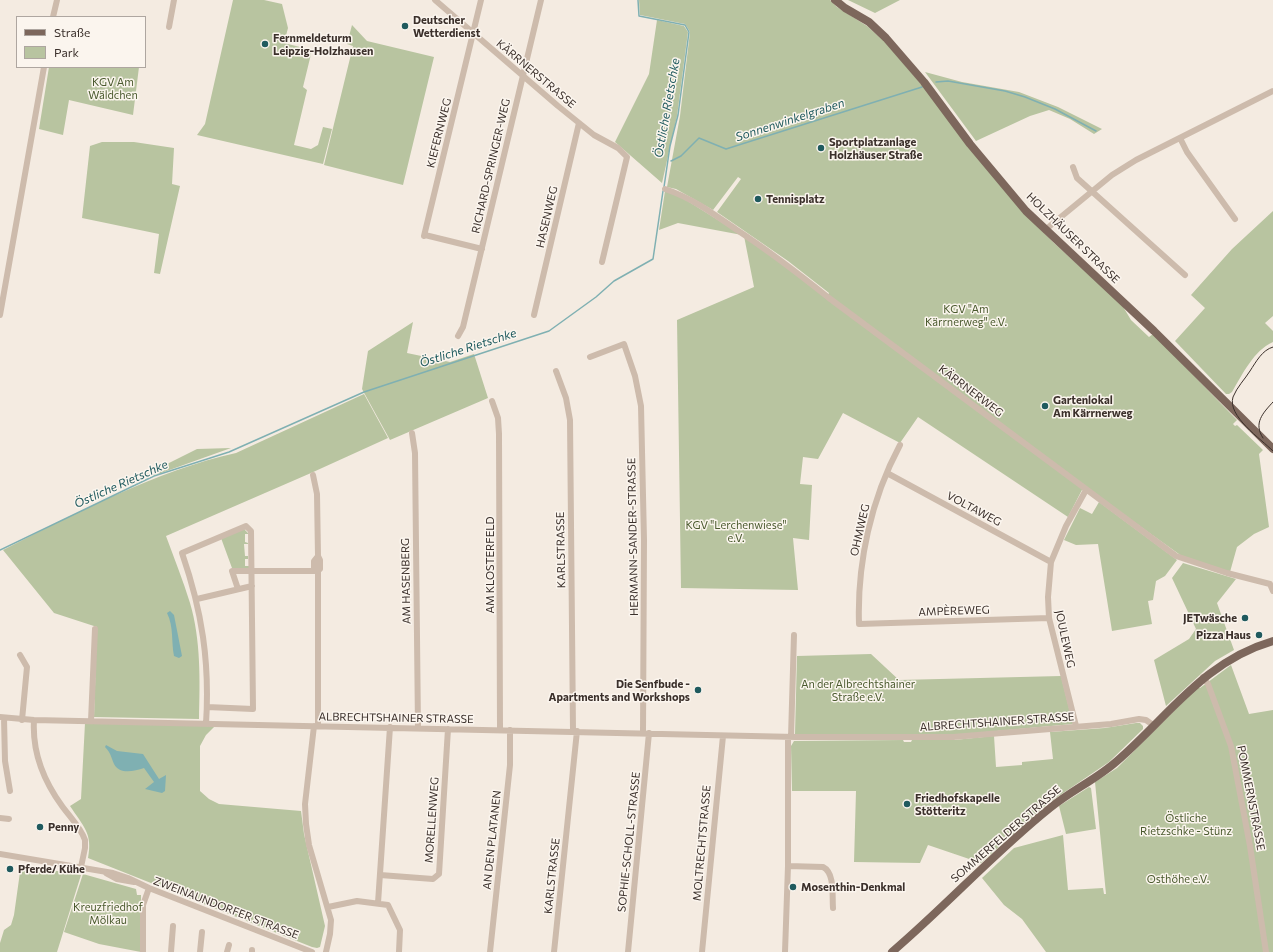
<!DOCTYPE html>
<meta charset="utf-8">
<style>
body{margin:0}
#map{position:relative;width:1273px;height:952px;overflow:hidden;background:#f4ebe1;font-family:Commissioner,sans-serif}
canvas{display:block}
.legend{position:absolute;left:16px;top:16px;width:130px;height:52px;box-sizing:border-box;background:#fbf5ee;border:1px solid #aea6a0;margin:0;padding:5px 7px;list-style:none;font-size:12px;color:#3b302b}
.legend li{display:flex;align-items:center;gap:8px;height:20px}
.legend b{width:20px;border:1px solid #aea6a0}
</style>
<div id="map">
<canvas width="1273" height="952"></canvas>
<ul class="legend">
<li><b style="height:5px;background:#7d675c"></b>Straße</li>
<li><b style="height:11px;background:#b8c4a0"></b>Park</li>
</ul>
</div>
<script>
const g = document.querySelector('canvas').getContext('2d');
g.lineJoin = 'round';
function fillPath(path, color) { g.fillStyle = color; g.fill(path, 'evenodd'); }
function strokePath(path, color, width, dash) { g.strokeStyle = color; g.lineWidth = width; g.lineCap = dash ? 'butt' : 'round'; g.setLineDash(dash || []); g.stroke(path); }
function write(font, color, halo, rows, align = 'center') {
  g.font = font + ' Commissioner,sans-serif'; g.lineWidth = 3; g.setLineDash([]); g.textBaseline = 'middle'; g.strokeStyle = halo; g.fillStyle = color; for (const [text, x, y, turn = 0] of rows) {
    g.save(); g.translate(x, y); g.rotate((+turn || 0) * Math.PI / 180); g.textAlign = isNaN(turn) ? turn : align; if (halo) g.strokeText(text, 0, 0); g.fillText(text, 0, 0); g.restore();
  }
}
fillPath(new Path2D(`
 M233,0H264L282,4L288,28L284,43L312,50L303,87L307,90L294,145L311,149L318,145L323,127L332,129L323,164L197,135L205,124Z
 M639,0H830L837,7L867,26L886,43L921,84L1020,209L1054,243L1122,305L1131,320L1149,337L1153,334L1237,420L1233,424L1235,426L1237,425L1263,450L1259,454L1269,527L1254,534L1237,547L1230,572L1183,557L1084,486L1068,517L918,417L900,443L843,413L818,459L803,457L800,484L812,485L809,540L793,538L798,590L681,588L677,320L754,287L744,236L827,297L829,293L788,261L717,212L741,179L738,177L713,210L676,189L667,187L680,116L690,32L685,24L640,15Z
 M848,0H900L875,13Z
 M657,20L684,26L688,32L677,116L662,183L615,142L649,74Z
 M352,25L367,41L434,57L403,185L324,165L353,46L347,44Z
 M49,67H139L133,115L69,100L63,135L39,129Z
 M925,72L962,82L1019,92L1058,107L1102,129L1094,134L1070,119L1049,110L1030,116L976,141Z
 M102,142H134L174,148L172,184L180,186L160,274L154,273L159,234L82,218L90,146Z
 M665,191L678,195L742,235L678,223L659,230Z
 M1273,211V316L1265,323L1273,331V342C1254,350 1242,375 1232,392L1229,394H1226L1175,341L1205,308L1191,295L1232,249Z
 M413,322L407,353L450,362L474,354L488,398L390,440L362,389L368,351Z
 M364,394L388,438L311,473L166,536C174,558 183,580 190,603C201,640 200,681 199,719L94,717L97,627L54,613L3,550C74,514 158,470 236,453Z
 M231,448L147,478L145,475L197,449Z
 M1099,502L1177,560L1165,576L1156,581L1153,600L1148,601L1152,624L1112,631L1098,544L1076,545L1064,540L1080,508L1092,514Z
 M244,529L249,534H245V542L248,543V544H244L245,556H248V559H245V566H249V568H232L221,538Z
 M1183,563L1236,579L1217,603L1234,650L1215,661L1166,706L1154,660L1189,639L1196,629L1172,578Z
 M871,654L899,680L1061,676L1073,724L953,735L795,734L797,656Z
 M1231,665L1249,714L1273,710V952H1046L1022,919L1004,905L982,878L1014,848L1063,835L1068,890L1103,888L1104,894H1106L1095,782L1117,768L1197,688H1200Z
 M85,723L215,726L206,735L200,746V791L209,799L219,804L301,811L304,834L325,926L320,947L317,948L312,947L88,858C93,833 83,826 70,806L81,799Z
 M1136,723H1140L1143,726V729L1109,762L1047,804L981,863L928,845L920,863L854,862L856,791H792L791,746L794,741L903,740L904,742H911L912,740H954L994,736L996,767L1022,765V762L1053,759L1050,732L1105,728Z
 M1089,787L1091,788L1096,829L1066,834L1059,806Z
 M21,865L81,875L57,952H0V943L4,930L11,925L14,915Z
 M83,874L136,889L137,895H141V952L99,944L64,932Z`), '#b8c4a0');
fillPath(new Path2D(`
 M170,611L174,615L182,656L179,658L174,656C171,642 174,627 167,613Z
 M106,745L117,751L143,754L159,779L166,775L165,791L162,793L145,789L154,782L144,768C134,771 120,775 114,764C111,757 111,753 105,747Z`), '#7fb0b2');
strokePath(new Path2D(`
 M638,0L639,16L685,25L689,32L678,115L670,146L664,187
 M936,82L948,81L1005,91L1025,97L1055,109L1096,131
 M671,161L681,156L699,138L726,149L922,87
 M0,550L154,476L229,452L364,392L549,331L596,297L614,281L653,259L663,191`), '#7fb0b2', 1.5);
strokePath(new Path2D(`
 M435,0L558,106L594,135L618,148L627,157L602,262
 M53,17L57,0
 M169,27L174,0
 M1180,138L1187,152L1235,219
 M1073,167L1077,178L1185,275
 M665,189C692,198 714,214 737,230C769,251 799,274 829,298L1176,556L1227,573L1270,584L1273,591
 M1045,230L1112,175L1136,160L1273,91
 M425,235L482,249
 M424,236L481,0
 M0,315L44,67
 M534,315L579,123
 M458,336L463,327L541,0
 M590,357L624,344L635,376L641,406L644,540L643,733
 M556,371L566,398L570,420L573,731
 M492,401L498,418L499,434L500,730
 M412,433L415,453L418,728
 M900,445C871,499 857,563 859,624L1049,618
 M887,473L1051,562
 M313,475L317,494L318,556L320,560V569L318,571V726
 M314,571V561L318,556
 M238,589L232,571H318
 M197,599L252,586
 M20,655L27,667L22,720
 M1203,677L1208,684L1231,746L1250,846L1266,952
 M0,717L34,720L796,737H953L1111,724L1139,719L1146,720L1153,725
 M4,718L5,761L10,791
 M34,720C32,753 43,780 62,806C70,817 81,828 85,840V848L81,867
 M91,721L95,629
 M206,724C210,662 202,611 182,553L246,526L251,531L253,709L207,707
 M314,726L305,804L306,824L309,845L331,920L330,934L326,952
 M1076,726L1049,618L1048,597L1051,562L1066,526L1086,490
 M791,737L794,635
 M0,818L9,819
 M0,854L113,873L128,878L149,888L312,952
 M788,866L823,867C835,873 832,895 833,908
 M106,873L117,879L134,882
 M380,875L433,879L439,874L448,729
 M378,903L390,727
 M328,907L357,901L388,905L400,930L399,952
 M143,952V905L149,888
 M171,952L173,926
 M200,952L202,932
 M227,952L229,945
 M252,952V950
 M490,952L510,765V730
 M554,952L577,731
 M628,952L649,733
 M702,952L723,736
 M785,952L788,866V737`), '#cdbbac', 6);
strokePath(new Path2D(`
 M835,0L845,8L869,22L886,38L924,82L970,144L1026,211L1154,331L1273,449
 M892,952C946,906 995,852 1050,808C1072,790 1097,779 1117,761C1169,716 1204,661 1273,641`), '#7d675c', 8);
strokePath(new Path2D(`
 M1273,347C1262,350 1256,362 1250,371C1245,379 1237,387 1233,397C1227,416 1261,439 1273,451
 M1263,438C1253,423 1263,413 1273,402`), '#3b302b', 1);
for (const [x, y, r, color] of [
 [405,26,4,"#1f5a5e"],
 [265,44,4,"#1f5a5e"],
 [821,148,4,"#1f5a5e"],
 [758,199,4,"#1f5a5e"],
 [1045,406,4,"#1f5a5e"],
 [1245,618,4,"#1f5a5e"],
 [1259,635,4,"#1f5a5e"],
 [698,690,4,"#1f5a5e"],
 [907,804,4,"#1f5a5e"],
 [40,827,4,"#1f5a5e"],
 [10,869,4,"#1f5a5e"],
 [793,887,4,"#1f5a5e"]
]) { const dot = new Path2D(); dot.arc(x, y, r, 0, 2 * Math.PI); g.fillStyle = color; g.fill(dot); strokePath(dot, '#fbf5ee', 1.5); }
write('bold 11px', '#3b302b', '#fbf5ee', [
 ["Deutscher",413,20],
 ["Wetterdienst",413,33],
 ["Fernmeldeturm",273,38],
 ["Leipzig-Holzhausen",273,51],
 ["Sportplatzanlage",829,142],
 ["Holzhäuser Straße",829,155],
 ["Tennisplatz",766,199],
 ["Gartenlokal",1053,400],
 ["Am Kärrnerweg",1053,413],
 ["JETwäsche",1237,618,"right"],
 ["Pizza Haus",1251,635,"right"],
 ["Die Senfbude -",690,684,"right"],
 ["Apartments and Workshops",690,697,"right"],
 ["Friedhofskapelle",915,798],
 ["Stötteritz",915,811],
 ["Penny",48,827],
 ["Pferde/ Kühe",18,869],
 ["Mosenthin-Denkmal",801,887]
], 'left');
write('11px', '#3b302b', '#fbf5ee', [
 ["KÄRRNERSTRASSE",536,74,40],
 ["KIEFERNWEG",439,133,-76],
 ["RICHARD-SPRINGER-WEG",491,166,-77],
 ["HASENWEG",547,217,-77],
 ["HOLZHÄUSER STRASSE",1073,238,44],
 ["KÄRRNERWEG",971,391,37],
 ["VOLTAWEG",974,509,28],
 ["OHMWEG",860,530,-77],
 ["HERMANN-SANDER-STRASSE",633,537,-91],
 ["KARLSTRASSE",561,550,-91],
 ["AM KLOSTERFELD",490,565,-90],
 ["AM HASENBERG",406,581,-91],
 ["AMPÈREWEG",954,611,-2],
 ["JOULEWEG",1065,639,78],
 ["ALBRECHTSHAINER STRASSE",396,718,1],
 ["ALBRECHTSHAINER STRASSE",997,722,-4],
 ["POMMERNSTRASSE",1251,798,79],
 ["MORELLENWEG",432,820,-86],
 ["SOMMERFELDER STRASSE",1006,834,-41],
 ["AN DEN PLATANEN",492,840,-84],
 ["SOPHIE-SCHOLL-STRASSE",629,842,-84],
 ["MOLTRECHTSTRASSE",702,843,-85],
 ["KARLSTRASSE",552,876,-84],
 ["ZWEINAUNDORFER STRASSE",226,908,21]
]);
write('11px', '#4a5a2e', '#fbf5ee', [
 ["KGV Am",113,82],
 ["Wäldchen",113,95],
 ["KGV \"Am",966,309],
 ["Kärrnerweg\" e.V.",966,322],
 ["KGV \"Lerchenwiese\"",736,525],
 ["e.V.",736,538],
 ["An der Albrechtshainer",858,684],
 ["Straße e.V.",858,697],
 ["Östliche",1186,818],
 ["Rietzschke - Stünz",1186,831],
 ["Osthöhe e.V.",1178,879],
 ["Kreuzfriedhof",108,907],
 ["Mölkau",108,920]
]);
write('italic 12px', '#1f5a5e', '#fbf5ee', [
 ["Östliche Rietschke",667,108,-80],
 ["Sonnenwinkelgraben",790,120,-18],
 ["Östliche Rietschke",468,348,-18],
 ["Östliche Rietschke",121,484,-24]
]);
</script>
